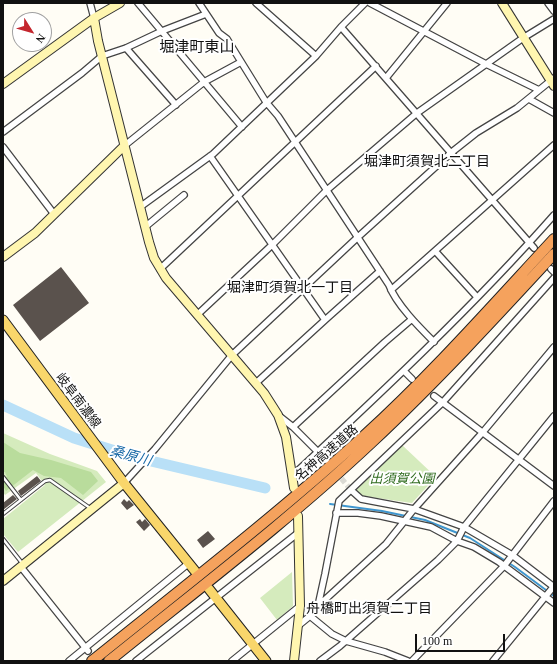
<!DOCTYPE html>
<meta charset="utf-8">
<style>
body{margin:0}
#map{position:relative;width:557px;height:664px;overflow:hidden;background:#fffdf5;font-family:Georgia,serif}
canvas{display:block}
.frame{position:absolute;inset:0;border:4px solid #111;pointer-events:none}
.north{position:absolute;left:12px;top:12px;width:40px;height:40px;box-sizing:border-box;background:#fff;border:1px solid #a0a0a0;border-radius:50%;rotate:127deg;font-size:11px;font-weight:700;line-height:16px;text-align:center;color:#111}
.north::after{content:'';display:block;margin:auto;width:14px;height:18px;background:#c4262e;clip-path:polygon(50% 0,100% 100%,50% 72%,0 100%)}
.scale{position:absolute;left:415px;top:634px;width:90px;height:18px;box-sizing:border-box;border:2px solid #111;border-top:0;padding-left:5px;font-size:12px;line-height:14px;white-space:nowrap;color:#111;-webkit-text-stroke:3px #fff;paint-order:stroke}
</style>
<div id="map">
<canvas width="557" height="664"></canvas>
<div class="frame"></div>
<div class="north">N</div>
<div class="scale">100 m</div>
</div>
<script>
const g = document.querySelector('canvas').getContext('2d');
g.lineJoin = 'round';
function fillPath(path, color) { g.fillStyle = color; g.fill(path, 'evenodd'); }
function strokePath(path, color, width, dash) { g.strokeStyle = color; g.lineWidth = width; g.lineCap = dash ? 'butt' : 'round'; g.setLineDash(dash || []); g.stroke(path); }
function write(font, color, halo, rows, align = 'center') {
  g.font = font + ' Georgia,"Noto Sans JP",serif'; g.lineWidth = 4; g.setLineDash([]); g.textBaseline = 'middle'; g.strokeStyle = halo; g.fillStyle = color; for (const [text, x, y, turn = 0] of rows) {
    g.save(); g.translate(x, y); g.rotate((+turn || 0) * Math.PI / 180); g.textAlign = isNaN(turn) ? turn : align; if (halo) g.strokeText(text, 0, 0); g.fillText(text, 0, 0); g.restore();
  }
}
fillPath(new Path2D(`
 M3,433L50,454L97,471L106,482L18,552L3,534V519L45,485L36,473L5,495L3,492Z
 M402,445L436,477L412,503L363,496L356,490Z
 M292,572L293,606L277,620L260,598Z`), '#d5ebbd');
fillPath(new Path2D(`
 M3,442L20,453L51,460L91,472L98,481L83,495L61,478L44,476L33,470L6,491L3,486V477H7L5,472H3Z`), '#b9dc9c');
strokePath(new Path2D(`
 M330,504L382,511L425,520L470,538L515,567L554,596`), '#3f96cf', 2);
strokePath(new Path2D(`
 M3,405L74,438L134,457L265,488`), '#b9e0f7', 11);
fillPath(new Path2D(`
 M61,267L89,303L40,341L13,305Z
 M37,476L41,481L21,496L18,491Z
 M13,495L17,499L3,510V503Z
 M124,499L127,502L129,500L134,505L127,510L121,503Z
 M140,519L142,522L145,519L150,525L144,531L136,522Z
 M208,531L215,539L203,548L197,540Z`), '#5a524d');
strokePath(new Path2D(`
 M336,472L351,490`), '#dbdad3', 5.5, [5.5, 3]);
const lane = new Path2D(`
 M3,477L21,500
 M3,514L45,481L50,480L90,508
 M3,539L22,563`);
const street = new Path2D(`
 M90,3L94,18
 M138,3L242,127
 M199,3L219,33L227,39L266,102L278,116L389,285C396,304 419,327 434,342
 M256,3L316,56
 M370,3L486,64L539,90
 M548,3L554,11
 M341,27L534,248
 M126,48L176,105
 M386,78L447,3
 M529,99L554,113
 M3,132L82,73L102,56L126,48L162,31L206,14
 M124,146L204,82L241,62
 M3,147L54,214
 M210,156L325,320L256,383
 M140,207L213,154L316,56L341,27L365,3
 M145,227L184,195
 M436,252L477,297
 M160,269L376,66
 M551,269L554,272
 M391,290L554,145
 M197,315L272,245L327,190L417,113L523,38L554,19
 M325,320L380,271
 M404,371L412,379
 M434,396L554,486
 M279,416L293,427L326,460
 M293,427L385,342L412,319
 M292,476C382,392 472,308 554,215
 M124,483L155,449L232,355L358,237L452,152L476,133L517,108L554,78
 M351,490L361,499L414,509L464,527L512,555L554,587
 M336,513H358L381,516L431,527L457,541L474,547L499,562L554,603
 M21,567L88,651
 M318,606L386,544L414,509L483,432L554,347
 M310,616L332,634L346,641L385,652L408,661
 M299,625L310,616L318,606L325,574L339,501L443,402L554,278
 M69,661L189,563
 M136,661L298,533
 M232,661L300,606
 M320,661L340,646L438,560L457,541L464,527L554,416
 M412,661L504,566L554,501
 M493,661L554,586`);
const secondary = new Path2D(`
 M502,3L554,86
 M94,18L98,41L149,242L154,258L166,278L264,393L278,415L286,437L294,488
 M3,84L94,18L120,3
 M3,257L35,233L124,146
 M3,581L124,483
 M294,661L300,606L298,516`);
const primary = new Path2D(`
 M3,320L124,483L195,571
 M209,589L266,661`);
const highway = new Path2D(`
 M92,661C184,587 277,515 364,436C431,375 492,306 554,239
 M109,661C198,589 289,520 372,442C436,382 495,318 554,254`);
strokePath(lane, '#444', 4.5);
strokePath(street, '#444', 8);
strokePath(secondary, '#333', 10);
strokePath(primary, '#222', 11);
strokePath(highway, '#222', 12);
strokePath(lane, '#fff', 2.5);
strokePath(street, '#fff', 5.5);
strokePath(secondary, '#fff6b0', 8);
strokePath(primary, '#f9d66b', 9);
strokePath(highway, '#f5a25d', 10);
write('13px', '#111', '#fff', [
 ["岐阜南濃線",79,400,53],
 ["名神高速道路",326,452,-41]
]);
write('italic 13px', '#2f6b1f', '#fff', [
 ["出須賀公園",402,478]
]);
write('14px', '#111', '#fff', [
 ["堀津町須賀北二丁目",427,161],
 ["堀津町須賀北一丁目",290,287],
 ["舟橋町出須賀二丁目",369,608]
]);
write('italic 14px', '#1768a6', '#fff', [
 ["桑原川",131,455,15]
]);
write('15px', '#111', '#fff', [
 ["堀津町東山",197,46]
]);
</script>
